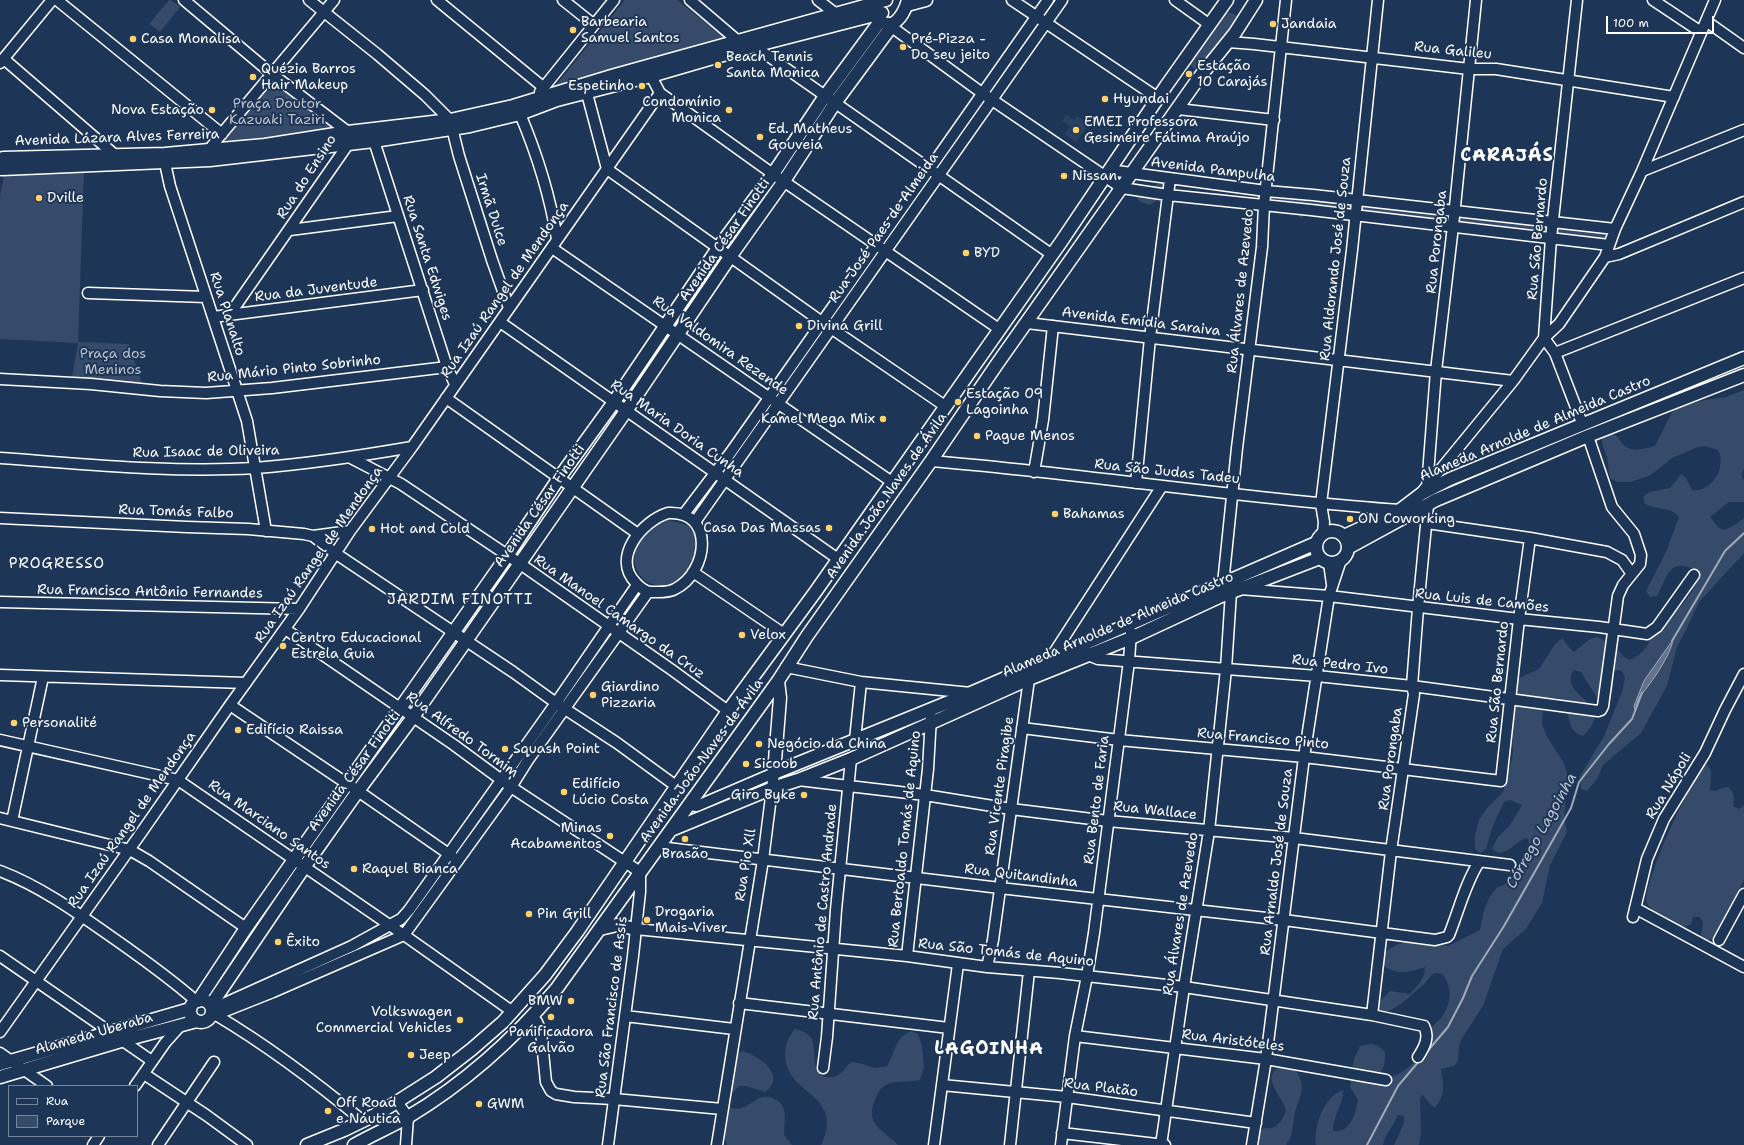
<!DOCTYPE html>
<meta charset="utf-8">
<style>
body{margin:0}
#map{position:relative;width:1744px;height:1145px;overflow:hidden;background:#1d3557;font-family:"Shantell Sans",sans-serif}
canvas{display:block}
.legend{position:absolute;left:8px;top:1085px;width:130px;height:52px;box-sizing:border-box;background:#1d3557;border:1px solid #77869a;margin:0;padding:5px 7px;list-style:none;font-size:12px;color:#fff}
.legend li{display:flex;align-items:center;gap:8px;height:20px}
.legend b{width:20px;border:1px solid #77869a}
.scale{position:absolute;left:1606px;top:16px;width:108px;height:18px;box-sizing:border-box;border:2px solid #fff;border-top:0;padding-left:5px;font-size:12px;line-height:14px;white-space:nowrap;color:#fff;-webkit-text-stroke:3px #1d3557;paint-order:stroke}
</style>
<div id="map">
<canvas width="1744" height="1145"></canvas>
<ul class="legend">
<li><b style="height:5px;background:#1d3557"></b>Rua</li>
<li><b style="height:11px;background:#364b69"></b>Parque</li>
</ul>
<div class="scale">100 m</div>
</div>
<script>
const g = document.querySelector('canvas').getContext('2d');
g.lineJoin = 'round';
function fillPath(path, color) { g.fillStyle = color; g.fill(path, 'evenodd'); }
function strokePath(path, color, width, dash) { g.strokeStyle = color; g.lineWidth = width; g.lineCap = dash ? 'butt' : 'round'; g.setLineDash(dash || []); g.stroke(path); }
function write(font, color, halo, rows, align = 'center') {
  g.font = font + ' "Shantell Sans",sans-serif'; g.lineWidth = 4; g.setLineDash([]); g.textBaseline = 'middle'; g.strokeStyle = halo; g.fillStyle = color; for (const [text, x, y, turn = 0] of rows) {
    g.save(); g.translate(x, y); g.rotate((+turn || 0) * Math.PI / 180); g.textAlign = isNaN(turn) ? turn : align; if (halo) g.strokeText(text, 0, 0); g.fillText(text, 0, 0); g.restore();
  }
}
fillPath(new Path2D(`
 M1066,115L1074,120L1077,116L1089,124L1076,142L1064,134L1070,127L1062,121Z`), '#2a4161');
fillPath(new Path2D(`
 M169,0H171L180,7L160,32L149,24Z
 M625,0H677L724,37L556,85Z
 M1224,13H1232L1240,18L1203,68L1194,69L1188,61Z
 M272,74L348,132L208,149Z
 M84,172L78,342L129,344L142,384L72,377L78,343L0,339V196L4,175Z
 M1161,182H1166C1162,195 1162,199 1149,205L1139,201L1134,194L1135,186L1137,185C1148,189 1152,188 1161,182Z
 M1279,195H1295L1312,203L1329,199L1352,204L1370,208L1385,207L1393,210L1445,214L1463,219L1482,218L1523,225L1532,224L1606,229L1612,236L1603,241L1406,216L1400,213L1381,214L1306,207L1302,218C1293,214 1288,204 1278,201Z
 M1744,390V469L1742,472V478L1744,479V502H1729L1710,517L1718,527L1724,530L1736,524L1744,518V553L1699,602L1686,630L1677,647L1667,686L1641,733L1603,765L1597,779L1587,791L1581,789L1580,776L1604,736L1622,692L1625,678L1622,671L1615,670C1611,680 1616,689 1609,699L1602,700L1596,696L1581,672L1574,670C1561,688 1588,698 1596,712C1595,722 1590,729 1583,736C1564,731 1574,710 1557,698H1551L1543,708L1542,723L1546,735L1564,763L1568,777L1564,818L1567,832L1550,865L1542,903L1525,930L1503,949L1483,1006L1461,1040L1459,1047L1458,1061L1454,1066L1441,1069C1443,1086 1447,1092 1435,1108L1430,1104L1422,1094L1420,1100L1421,1133L1419,1145H1394L1404,1123V1116L1398,1115C1394,1125 1385,1134 1383,1145H1316C1313,1127 1324,1096 1343,1090C1344,1104 1332,1117 1333,1131C1351,1133 1355,1114 1358,1100L1350,1087L1354,1059L1360,1046C1371,1043 1377,1043 1385,1052C1385,1062 1385,1069 1376,1076L1372,1071L1365,1069L1361,1080C1378,1087 1407,1073 1417,1058C1424,1049 1427,1038 1432,1028C1434,1023 1439,1021 1442,1017C1451,1003 1453,987 1442,974L1435,973C1429,976 1427,982 1422,986C1407,998 1399,1010 1379,1013L1374,1008L1383,998L1390,991L1410,994C1418,985 1425,979 1425,967C1409,973 1393,976 1380,962L1386,951L1398,944L1413,940L1448,946L1480,930L1484,910L1489,898L1497,887L1504,885L1525,857L1530,844L1527,838C1515,841 1511,853 1498,853L1492,849L1498,837L1510,825L1522,805L1510,800L1504,802L1492,828L1486,849L1481,853L1475,849V836L1479,820L1487,808L1503,792L1512,759L1513,752L1512,731L1514,712L1516,705V684L1519,678L1539,669L1555,644L1562,638C1567,643 1568,648 1574,652L1590,639L1597,637L1615,646L1624,657L1630,660C1634,657 1640,655 1643,651C1648,647 1649,640 1653,635C1668,615 1699,598 1697,570C1668,557 1668,576 1657,596L1650,597L1646,591L1666,552L1679,517C1669,505 1657,512 1644,503V496L1649,492L1670,488L1681,474L1686,478L1692,490C1712,493 1727,466 1718,450L1705,446L1698,447L1672,458L1651,475L1631,482H1617L1610,478L1607,457L1602,444V437C1620,428 1617,443 1628,448C1635,452 1647,448 1655,446L1672,412L1677,408L1705,400L1726,397Z
 M668,520L688,525C690,529 696,536 697,541C698,549 694,561 690,567C661,609 615,570 643,537C649,529 659,525 668,520Z
 M1706,764L1711,770L1710,790L1716,791L1722,788L1728,787C1734,793 1735,797 1733,806L1739,809L1744,805V880L1728,912L1712,939L1705,940L1701,935L1703,923L1700,917H1693L1691,924L1685,927C1675,924 1652,913 1647,903C1641,887 1692,775 1706,764Z
 M795,1029C820,1034 812,1051 816,1068C818,1077 828,1079 836,1076C843,1073 845,1066 852,1062C866,1063 871,1071 887,1066C896,1052 894,1038 911,1031L918,1034L922,1046L924,1067L920,1080C909,1083 896,1080 886,1085C879,1088 878,1094 875,1100C864,1125 884,1130 898,1145H821C826,1135 829,1123 825,1112C820,1100 806,1091 797,1082C782,1067 781,1045 795,1029Z
 M742,1051C759,1055 788,1077 765,1092L746,1086H739C732,1093 727,1098 731,1108C734,1108 736,1109 738,1109C752,1107 760,1089 776,1100C780,1102 783,1105 784,1110C786,1115 784,1128 784,1135L792,1145H727C719,1127 733,1076 736,1055Z
 M1283,1066L1296,1071C1309,1090 1296,1100 1294,1119C1292,1129 1293,1136 1286,1145H1255L1259,1132L1264,1128C1277,1130 1281,1122 1286,1111C1283,1096 1257,1074 1283,1066Z`), '#364b69');
const water = new Path2D(`
 M1673,640C1670,657 1651,683 1641,695C1638,698 1637,706 1635,710L1634,706L1644,681Z`);
fillPath(water, '#617289');
strokePath(water, '#a0aab8', 1);
strokePath(new Path2D(`
 M1672,641L1725,551L1744,533
 M1425,1054L1448,1027L1463,998L1472,976L1504,926L1571,808L1579,782L1609,744L1632,719L1642,693
 M1367,1145L1398,1086L1420,1060`), '#a0aab8', 2);
const minor = new Path2D(`
 M57,0L222,134
 M184,0L272,74L348,132L349,143L230,314
 M309,0L377,54L425,95L450,120L459,156L492,260L509,308
 M437,0L543,87
 M563,0L593,24
 M690,0L738,41
 M818,0L836,14
 M1012,0L1158,98
 M1175,0L1210,25
 M1577,0L1551,238L1544,338L1555,353L1582,423
 M1653,0L1701,32
 M1706,21L1744,48
 M889,25L982,93L1122,188L1168,195L1311,210L1609,245
 M1228,42L1254,44L1469,69H1496L1674,97
 M754,46L1051,254
 M4,59L115,155
 M0,63L52,0
 M651,76L660,93L773,174L999,329
 M585,86L607,169L822,322L945,406
 M540,92L614,0
 M1178,109L1274,120
 M520,114C537,154 550,196 557,239
 M374,141L447,367L455,384
 M165,155V163L170,186L247,421L266,531
 M210,155L209,150L219,137L334,0
 M1109,170L1266,191L1313,195L1615,229
 M1642,171L1744,130
 M290,230L398,216
 M552,248L892,482
 M1605,257L1619,254L1744,202
 M88,293L206,297
 M213,317L423,290
 M500,322L838,559
 M1027,323L1513,381
 M1555,353L1744,278
 M0,379L91,384L160,391L206,393L272,388L447,367
 M446,398L638,534
 M0,458C85,464 170,473 255,468C308,464 360,456 412,447
 M351,458L401,484L519,563L672,670L728,711
 M931,461C1088,474 1243,499 1400,510
 M1034,472L1043,420L1053,326
 M1136,483L1150,338L1170,179
 M1427,487L1436,371L1453,226L1476,0
 M1422,492L1513,381L1544,338L1559,324L1605,257L1615,229L1642,171L1715,0
 M668,513C715,510 709,572 675,589C668,593 659,592 651,592C646,592 639,587 636,583C611,558 642,521 668,513Z
 M684,514L731,452L1048,0
 M0,518L187,527L248,529L304,534L313,536L350,531
 M695,522L1062,0
 M1427,523L1530,538L1607,552L1622,560L1632,574
 M1323,533L1324,522L1321,504L1352,250L1378,0
 M313,536L335,553L513,672L556,703L617,743L676,786
 M1329,563L1332,584
 M693,572L784,634
 M1223,584L1237,448L1262,247L1264,205L1286,0
 M1240,589L1329,596L1519,619L1599,627L1647,634L1657,627L1694,575
 M0,602L299,609
 M285,629L454,745L511,787L640,872V892L633,956L608,1145
 M1087,652L1088,655L1098,659L1317,676L1412,686L1598,711L1601,710L1603,706L1618,596L1623,585L1640,564L1641,555L1634,534L1612,507L1588,436
 M1050,659L1162,486
 M786,667L861,682L971,693
 M0,675L246,683
 M230,705L358,791L453,857
 M1022,728L1119,740L1304,757L1501,781L1519,619L1530,538
 M0,740L178,780L404,935L513,1012
 M855,740L861,682
 M798,780L925,795L1011,809L1108,821L1294,838L1510,865
 M688,805L697,806L774,773L763,860L717,1145
 M0,818L130,850L149,861L246,928
 M12,821L43,677
 M659,847L1000,888L1284,920L1435,940L1447,937L1449,935C1459,910 1465,884 1479,862
 M0,871C42,887 79,914 116,940C143,959 171,979 196,1001
 M1635,908L1744,967
 M1633,917L1647,859L1664,819L1705,753L1725,710L1744,674
 M636,929L907,956L987,967L1060,973L1184,987L1372,1015L1424,1026C1430,1037 1424,1048 1418,1057
 M1719,940L1744,894
 M0,956L152,1061
 M907,956L928,769L931,717
 M987,967L993,940L1029,679
 M739,1003L949,1028
 M212,1009L352,946L401,919L409,910L556,703L637,585
 M216,1015C268,1046 316,1082 363,1121
 M532,1015L537,1022L541,1032L546,1082L551,1091L556,1094L574,1097L614,1099L722,1109
 M1372,1015L1391,851L1414,694L1412,686L1418,608L1428,505
 M625,1016L734,1029
 M210,1017L273,992L404,935L511,787L528,760L648,592
 M0,1032L141,833L230,705L299,609L350,531L412,447L660,93
 M1075,1036L1266,1059L1386,1080
 M0,1053L47,1086
 M823,1068L827,1037L836,910L851,759
 M144,1074L206,1115L247,1145
 M942,1085L1067,1097L1256,1123
 M135,1086L165,1043L181,1025
 M397,1102L408,1117L406,1145
 M1062,1133L1165,1145
 M93,1145L99,1136
 M158,1145L214,1062
 M934,1145L958,964
 M1010,1145L1029,971
 M1061,1145L1075,1036L1087,976L1094,933L1129,661L1131,632
 M1161,1145L1184,987L1209,831L1226,669L1231,592
 M1252,1145L1266,1059L1304,757L1329,596L1341,560`);
const major = new Path2D(`
 M907,5L926,0
 M887,24H892C900,20 906,9 908,0
 M3,158L165,154L209,150L265,145L348,132L450,120L513,106L615,75L886,0
 M2,169L210,160L374,141L470,126L520,114L557,100L651,76L754,46L882,13
 M1316 547a16 16 0 1 1 32 0a16 16 0 1 1-32 0Z
 M1344,536L1400,510L1421,494L1450,479L1744,358
 M1348,548L1436,500L1588,436L1744,375
 M778,681L780,698L774,773L971,693L1316,543
 M671,830L773,788L798,780L851,759L1029,679L1131,638L1219,597L1320,558
 M600,929L617,925L636,929
 M190 1011a11 11 0 1 1 22 0a11 11 0 1 1-22 0Z
 M198,1001L246,928L507,556L559,478L614,402L718,248L773,174L825,96L881,20
 M211,1005L305,866L358,791L413,717L626,411L730,257L784,181L835,103L894,23
 M0,1064L190,1009
 M0,1077L121,1041L197,1021
 M307,1145L344,1130L381,1112L436,1077L472,1049L503,1022L545,975L577,932L728,711L816,591L1061,242L1166,86L1227,0
 M354,1145C372,1135 390,1127 408,1117C465,1083 514,1039 557,988L778,681L807,636L931,461L997,364L1160,133L1198,79L1235,33L1256,0`);
strokePath(minor, '#fff', 13);
strokePath(major, '#fff', 15);
strokePath(minor, '#1d3557', 10);
strokePath(major, '#1d3557', 12);
for (const [x, y, r, color] of [
 [1273,24,4,"#ffd166"],
 [573,30,4,"#ffd166"],
 [133,39,4,"#ffd166"],
 [903,47,4,"#ffd166"],
 [718,65,4,"#ffd166"],
 [1189,74,4,"#ffd166"],
 [253,77,4,"#ffd166"],
 [642,86,4,"#ffd166"],
 [1105,99,4,"#ffd166"],
 [212,110,4,"#ffd166"],
 [729,110,4,"#ffd166"],
 [1076,130,4,"#ffd166"],
 [760,137,4,"#ffd166"],
 [1064,176,4,"#ffd166"],
 [39,198,4,"#ffd166"],
 [966,253,4,"#ffd166"],
 [799,326,4,"#ffd166"],
 [958,402,4,"#ffd166"],
 [883,419,4,"#ffd166"],
 [977,436,4,"#ffd166"],
 [1055,514,4,"#ffd166"],
 [1350,519,4,"#ffd166"],
 [829,528,4,"#ffd166"],
 [372,529,4,"#ffd166"],
 [742,635,4,"#ffd166"],
 [283,646,4,"#ffd166"],
 [593,695,4,"#ffd166"],
 [14,723,4,"#ffd166"],
 [238,730,4,"#ffd166"],
 [759,744,4,"#ffd166"],
 [505,749,4,"#ffd166"],
 [746,764,4,"#ffd166"],
 [564,792,4,"#ffd166"],
 [804,795,4,"#ffd166"],
 [610,836,4,"#ffd166"],
 [685,839,4,"#ffd166"],
 [354,869,4,"#ffd166"],
 [529,914,4,"#ffd166"],
 [647,920,4,"#ffd166"],
 [278,942,4,"#ffd166"],
 [571,1001,4,"#ffd166"],
 [551,1017,4,"#ffd166"],
 [460,1020,4,"#ffd166"],
 [411,1055,4,"#ffd166"],
 [479,1104,4,"#ffd166"],
 [328,1111,4,"#ffd166"]
]) { const dot = new Path2D(); dot.arc(x, y, r, 0, 2 * Math.PI); g.fillStyle = color; g.fill(dot); strokePath(dot, '#1d3557', 1.5); }
write('14px', '#fff', '#1d3557', [
 ["Barbearia",581,22],
 ["Samuel Santos",581,38],
 ["Jandaia",1281,24],
 ["Casa Monalisa",141,39],
 ["Pré-Pizza -",911,39],
 ["Do seu jeito",911,55],
 ["Beach Tennis",726,57],
 ["Santa Monica",726,73],
 ["Estação",1197,66],
 ["10 Carajás",1197,82],
 ["Quézia Barros",261,69],
 ["Hair Makeup",261,85],
 ["Espetinho",634,86,"right"],
 ["Hyundai",1113,99],
 ["Condomínio",721,102,"right"],
 ["Monica",721,118,"right"],
 ["Nova Estação",204,110,"right"],
 ["EMEI Professora",1084,122],
 ["Gesimeire Fátima Araújo",1084,138],
 ["Ed. Matheus",768,129],
 ["Gouveia",768,145],
 ["Nissan",1072,176],
 ["Dville",47,198],
 ["BYD",974,253],
 ["Divina Grill",807,326],
 ["Estação 09",966,394],
 ["Lagoinha",966,410],
 ["Kamel Mega Mix",875,419,"right"],
 ["Pague Menos",985,436],
 ["Bahamas",1063,514],
 ["ON Coworking",1358,519],
 ["Casa Das Massas",821,528,"right"],
 ["Hot and Cold",380,529],
 ["Velox",750,635],
 ["Centro Educacional",291,638],
 ["Estrela Guia",291,654],
 ["Giardino",601,687],
 ["Pizzaria",601,703],
 ["Personalité",22,723],
 ["Edifício Raissa",246,730],
 ["Negócio da China",767,744],
 ["Squash Point",513,749],
 ["Sicoob",754,764],
 ["Edifício",572,784],
 ["Lúcio Costa",572,800],
 ["Giro Byke",796,795,"right"],
 ["Minas",602,828,"right"],
 ["Acabamentos",602,844,"right"],
 ["Brasão",685,854,"center"],
 ["Raquel Bianca",362,869],
 ["Drogaria",655,912],
 ["Mais Viver",655,928],
 ["Pin Grill",537,914],
 ["Êxito",286,942],
 ["BMW",563,1001,"right"],
 ["Volkswagen",452,1012,"right"],
 ["Commercial Vehicles",452,1028,"right"],
 ["Panificadora",551,1032,"center"],
 ["Galvão",551,1048,"center"],
 ["Jeep",419,1055],
 ["Off Road",336,1103],
 ["e Náutica",336,1119],
 ["GWM",487,1104]
], 'left');
write('14px', '#fff', '#1d3557', [
 ["Rua Galileu",1453,51,6],
 ["Avenida Lázara Alves Ferreira",117,138,-2],
 ["Avenida Pampulha",1213,170,7],
 ["Rua do Ensino",307,177,-57],
 ["Irmã Dulce",491,210,72],
 ["Rua José Paes de Almeida",884,228,-55],
 ["Rua São Bernardo",1538,239,-85],
 ["Avenida César Finotti",725,240,-55],
 ["Rua Porongaba",1437,242,-84],
 ["Rua Santa Edwiges",427,258,72],
 ["Rua Aldorando José de Souza",1336,259,-84],
 ["Rua da Juventude",316,290,-7],
 ["Rua Izaú Rangel de Mendonça",505,290,-55],
 ["Rua Álvares de Azevedo",1241,291,-84],
 ["Rua Planalto",227,314,72],
 ["Avenida Emídia Saraiva",1141,322,7],
 ["Rua Valdomira Rezende",720,346,35],
 ["Rua Mário Pinto Sobrinho",294,369,-6],
 ["Rua Maria Doria Cunha",677,429,35],
 ["Alameda Arnolde de Almeida Castro",1535,429,-23],
 ["Rua Isaac de Oliveira",206,452,-1],
 ["Rua São Judas Tadeu",1167,472,6],
 ["Avenida João Naves de Ávila",887,496,-55],
 ["Avenida César Finotti",540,506,-55],
 ["Rua Tomás Falbo",176,512,2],
 ["Rua Izaú Rangel de Mendonça",319,555,-55],
 ["Rua Francisco Antônio Fernandes",150,592,1],
 ["Rua Luis de Camões",1482,601,6],
 ["Rua Manoel Camargo da Cruz",619,617,35],
 ["Alameda Arnolde de Almeida Castro",1118,625,-23],
 ["Rua Pedro Ivo",1340,665,6],
 ["Rua São Bernardo",1498,682,-84],
 ["Rua Alfredo Tormim",462,735,36],
 ["Rua Francisco Pinto",1263,739,5],
 ["Rua Porongaba",1391,759,-82],
 ["Avenida João Naves de Ávila",702,761,-54],
 ["Avenida César Finotti",355,771,-54],
 ["Rua Vicente Piragibe",1000,786,-82],
 ["Rua Nápoli",1669,786,-59],
 ["Rua Bento de Faria",1097,800,-83],
 ["Rua Wallace",1155,811,6],
 ["Rua Izaú Rangel de Mendonça",132,820,-55],
 ["Rua Marciano Santos",269,825,35],
 ["Rua Bertoaldo Tomás de Aquino",905,839,-84],
 ["Rua Arnaldo José de Souza",1277,862,-83],
 ["Rua Pio Xll",746,865,-81],
 ["Rua Quitandinha",1021,876,7],
 ["Rua Antônio de Castro Andrade",823,912,-85],
 ["Rua Álvares de Azevedo",1181,914,-81],
 ["Rua São Tomás de Aquino",1006,953,6],
 ["Rua São Francisco de Assis",612,1007,-83],
 ["Alameda Uberaba",94,1034,-16],
 ["Rua Aristóteles",1233,1041,7],
 ["Rua Platão",1101,1088,7]
]);
write('14px', '#b9c0ca', '#1d3557', [
 ["Praça Doutor",277,104],
 ["Kazuaki Taziri",277,120],
 ["Praça dos",113,354],
 ["Meninos",113,370]
]);
g.letterSpacing = '1px';
write('15px', '#fff', '#1d3557', [
 ["PROGRESSO",57,564],
 ["JARDIM FINOTTI",460,600]
]);
g.letterSpacing = '0px';
write('italic 15px', '#b8c0ca', '#1d3557', [
 ["Córrego Lagoinha",1542,831,-61]
]);
g.letterSpacing = '1px';
write('bold 18px', '#fff', '#1d3557', [
 ["CARAJÁS",1507,156],
 ["LAGOINHA",989,1049]
]);
g.letterSpacing = '0px';
</script>
